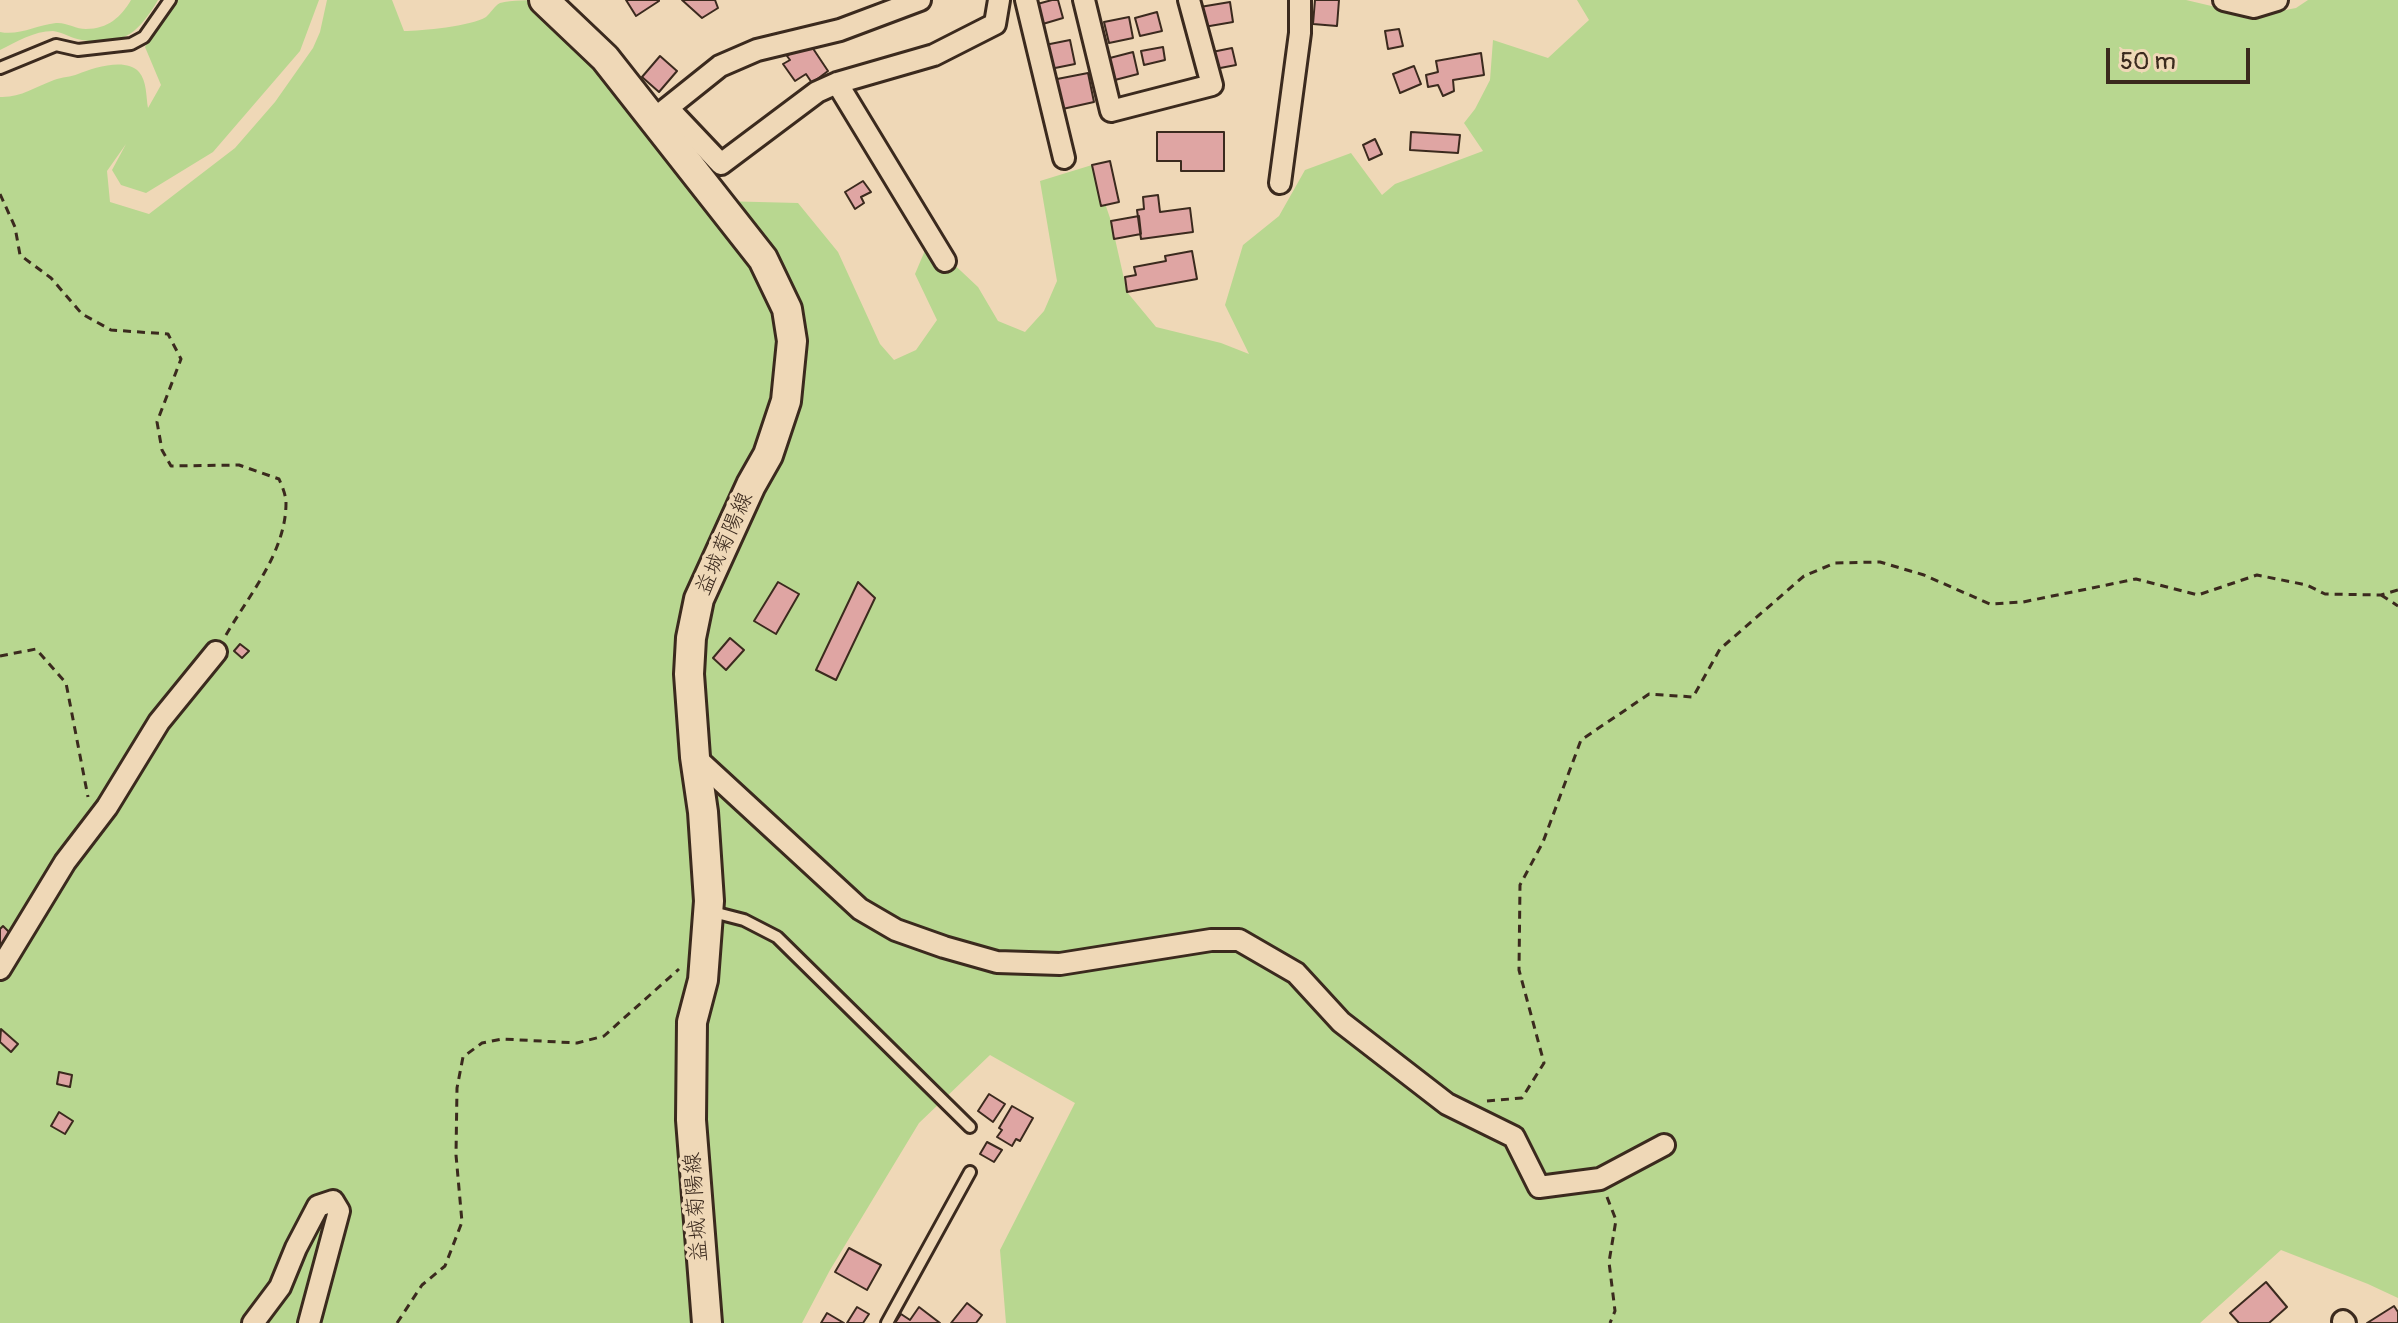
<!DOCTYPE html>
<meta charset="utf-8">
<style>
body{margin:0}
#map{position:relative;width:2398px;height:1323px;overflow:hidden;background:#efd8b7;font-family:Pangolin,sans-serif}
canvas{display:block}
.scale{position:absolute;left:2106px;top:48px;width:144px;height:36px;box-sizing:border-box;border:4px solid #3b2a1e;border-top:0;padding-left:10px;font-size:24px;line-height:28px;white-space:nowrap;color:#3b2a1e;-webkit-text-stroke:6px #efd8b7;paint-order:stroke}
</style>
<div id="map">
<canvas width="2398" height="1323"></canvas>
<div class="scale">50 m</div>
</div>
<script>
const g = document.querySelector('canvas').getContext('2d');
g.lineJoin = 'round';
function fillPath(path, color) { g.fillStyle = color; g.fill(path, 'evenodd'); }
function strokePath(path, color, width, dash) { g.strokeStyle = color; g.lineWidth = width; g.lineCap = dash ? 'butt' : 'round'; g.setLineDash(dash || []); g.stroke(path); }
function write(font, color, halo, rows, align = 'center') {
  g.font = font + ' Pangolin,"Klee One",sans-serif'; g.lineWidth = 7; g.setLineDash([]); g.textBaseline = 'middle'; g.strokeStyle = halo; g.fillStyle = color; for (const [text, x, y, turn = 0] of rows) {
    g.save(); g.translate(x, y); g.rotate((+turn || 0) * Math.PI / 180); g.textAlign = isNaN(turn) ? turn : align; if (halo) g.strokeText(text, 0, 0); g.fillText(text, 0, 0); g.restore();
  }
}
fillPath(new Path2D(`
 M131,0H158C139,32 124,47 82,40C72,39 63,32 53,31C34,31 16,42 0,50V32C19,36 37,25 56,23C66,22 76,29 86,29C108,29 121,17 131,0Z
 M173,0H319L300,51L213,152L146,193L121,185L112,170L126,144L107,171L110,202L149,214L235,148L275,102L313,48L320,32L327,0H392L404,31C422,31 471,26 486,17C491,13 494,6 500,3C511,0 531,0 544,0L719,201L798,203L838,252L880,344L894,360L916,350L937,320L915,274L929,241L978,287L998,321L1025,332L1044,311L1057,281L1040,181L1092,165L1111,221L1127,292L1156,327L1221,343L1249,354L1225,305L1243,245L1279,216L1305,170L1351,153L1382,195L1395,184L1483,151L1464,123L1475,109L1490,80L1493,40L1548,58L1589,20L1577,0H2186L2254,16L2296,8L2308,0H2398V1298L2368,1284L2281,1250L2200,1323H1006L1000,1250L1075,1103L990,1055L919,1123L830,1270L802,1323H0V97C20,98 35,87 54,80C62,77 71,77 78,74C93,68 126,57 139,72C147,81 146,97 148,108L161,85L145,47Z`), '#b8d790');
const building = new Path2D(`
 M626,0H659V1L636,16Z
 M682,0H715L718,8L702,18Z
 M1052,0H1058L1063,18L1036,26L1030,6Z
 M1315,0H1339L1337,26L1313,24Z
 M1230,2L1233,22L1204,27L1200,7Z
 M1157,12L1162,31L1140,36L1135,18Z
 M1129,17L1133,38L1109,43L1104,22Z
 M1399,29L1403,46L1388,49L1385,31Z
 M1070,40L1075,64L1045,70L1040,46Z
 M808,41L828,71L812,83L806,74L795,81L783,64L790,60L787,56Z
 M1163,47L1165,60L1144,65L1141,51Z
 M1232,48L1236,65L1215,69L1212,52Z
 M1133,52L1138,74L1111,81L1106,59Z
 M1481,53L1484,75L1453,80L1454,91L1443,96L1438,85L1428,87L1426,75L1438,72L1436,61Z
 M660,56L677,71L659,92L642,77Z
 M1414,66L1421,84L1400,93L1393,74Z
 M1088,73L1094,102L1058,110L1052,80Z
 M1157,132H1224V171H1181V161H1157Z
 M1411,132L1460,135L1458,153L1410,150Z
 M1375,139L1382,154L1369,160L1363,145Z
 M1110,161L1119,202L1101,206L1092,165Z
 M863,181L871,192L861,197L864,203L855,209L845,192Z
 M1158,195L1160,212L1190,208L1193,232L1141,239L1137,210L1144,209L1143,197Z
 M1139,216L1141,234L1114,239L1111,221Z
 M1192,251L1197,279L1127,292L1125,277L1136,275L1134,267L1166,261L1165,256Z
 M778,582L799,594L776,634L754,621Z
 M858,582L875,598L836,680L816,670Z
 M730,638L744,650L726,670L713,658Z
 M240,644L249,651L242,658L234,651Z
 M3,926L15,938L0,951V929Z
 M1,1029L18,1044L11,1052L0,1042Z
 M59,1072L72,1075L70,1087L57,1084Z
 M989,1094L1005,1104L993,1122L978,1111Z
 M1012,1106L1033,1118L1020,1141L1016,1139L1012,1146L997,1137L1002,1130L999,1128Z
 M59,1112L73,1121L65,1134L51,1126Z
 M987,1142L1002,1150L994,1162L980,1154Z
 M849,1248L881,1265L867,1290L835,1272Z
 M2266,1282L2287,1307L2269,1323H2239L2230,1313Z
 M967,1303L982,1315L976,1323H951Z
 M2394,1306L2398,1312V1323H2367Z
 M857,1307L869,1314L863,1323H847Z
 M919,1307L940,1323H895L901,1314L910,1320Z
 M827,1313L844,1323H821Z`);
fillPath(building, '#dfa5a3');
strokePath(building, '#3b2a1e', 2);
const service = new Path2D(`
 M0,68L56,45L78,50L131,44L144,37L170,0
 M709,911L744,920L777,937L970,1127
 M887,1323L970,1172`);
const minor = new Path2D(`
 M1026,0L1064,158
 M1084,0L1111,111L1212,85L1189,0
 M2224,0L2254,7L2277,0
 M837,83L945,261
 M668,108L721,164L817,92L837,83L934,55L995,24L999,0
 M660,114L720,66L757,50L840,30L920,0
 M1280,183L1300,33V0
 M695,757L860,909L896,930L944,947L997,962L1060,964L1211,940H1239L1296,973L1341,1022L1447,1104L1514,1137L1539,1187L1600,1179L1664,1145
 M0,969L65,862L107,807L159,722L216,652
 M2343,1321L2345,1323
 M253,1323L280,1287L296,1248L318,1206L333,1201L339,1211L309,1323`);
const secondary = new Path2D(`
 M544,0L605,58L763,259L787,309L792,341L786,401L768,455L751,485L699,599L691,638L689,674L695,757L703,812L709,901L703,980L692,1022L691,1120L707,1323`);
strokePath(service, '#3b2a1e', 16);
strokePath(minor, '#3b2a1e', 26);
strokePath(secondary, '#3b2a1e', 34);
strokePath(new Path2D(`
 M0,194L15,227L20,255L51,278L82,314L111,330L168,334L181,359L157,422L162,450L171,466L239,465L279,479C282,486 286,495 286,503C286,552 249,595 226,635
 M2381,595L2398,606
 M0,656L36,649L66,683L88,797
 M1487,1101L1522,1098L1544,1063L1519,970L1520,885L1543,842L1581,740L1649,694L1693,697L1720,649L1804,576L1835,563L1880,562L1924,575L1990,604L2023,602L2136,579L2198,595L2257,575L2307,585L2325,594L2381,595L2398,590
 M1607,1197L1616,1220L1609,1262L1615,1311L1610,1323
 M397,1323L422,1285L445,1266L462,1222L456,1155L457,1088L463,1057L482,1043L502,1039L577,1043L604,1036L679,969`), '#3b2a1e', 3, [8, 6]);
strokePath(service, '#efd8b7', 10);
strokePath(minor, '#efd8b7', 20);
strokePath(secondary, '#efd8b7', 28);
write('22px', '#3b2a1e', '#efd8b7', [
 ["益城菊陽線",725,544,-66],
 ["益城菊陽線",697,1207,-94]
]);
</script>
